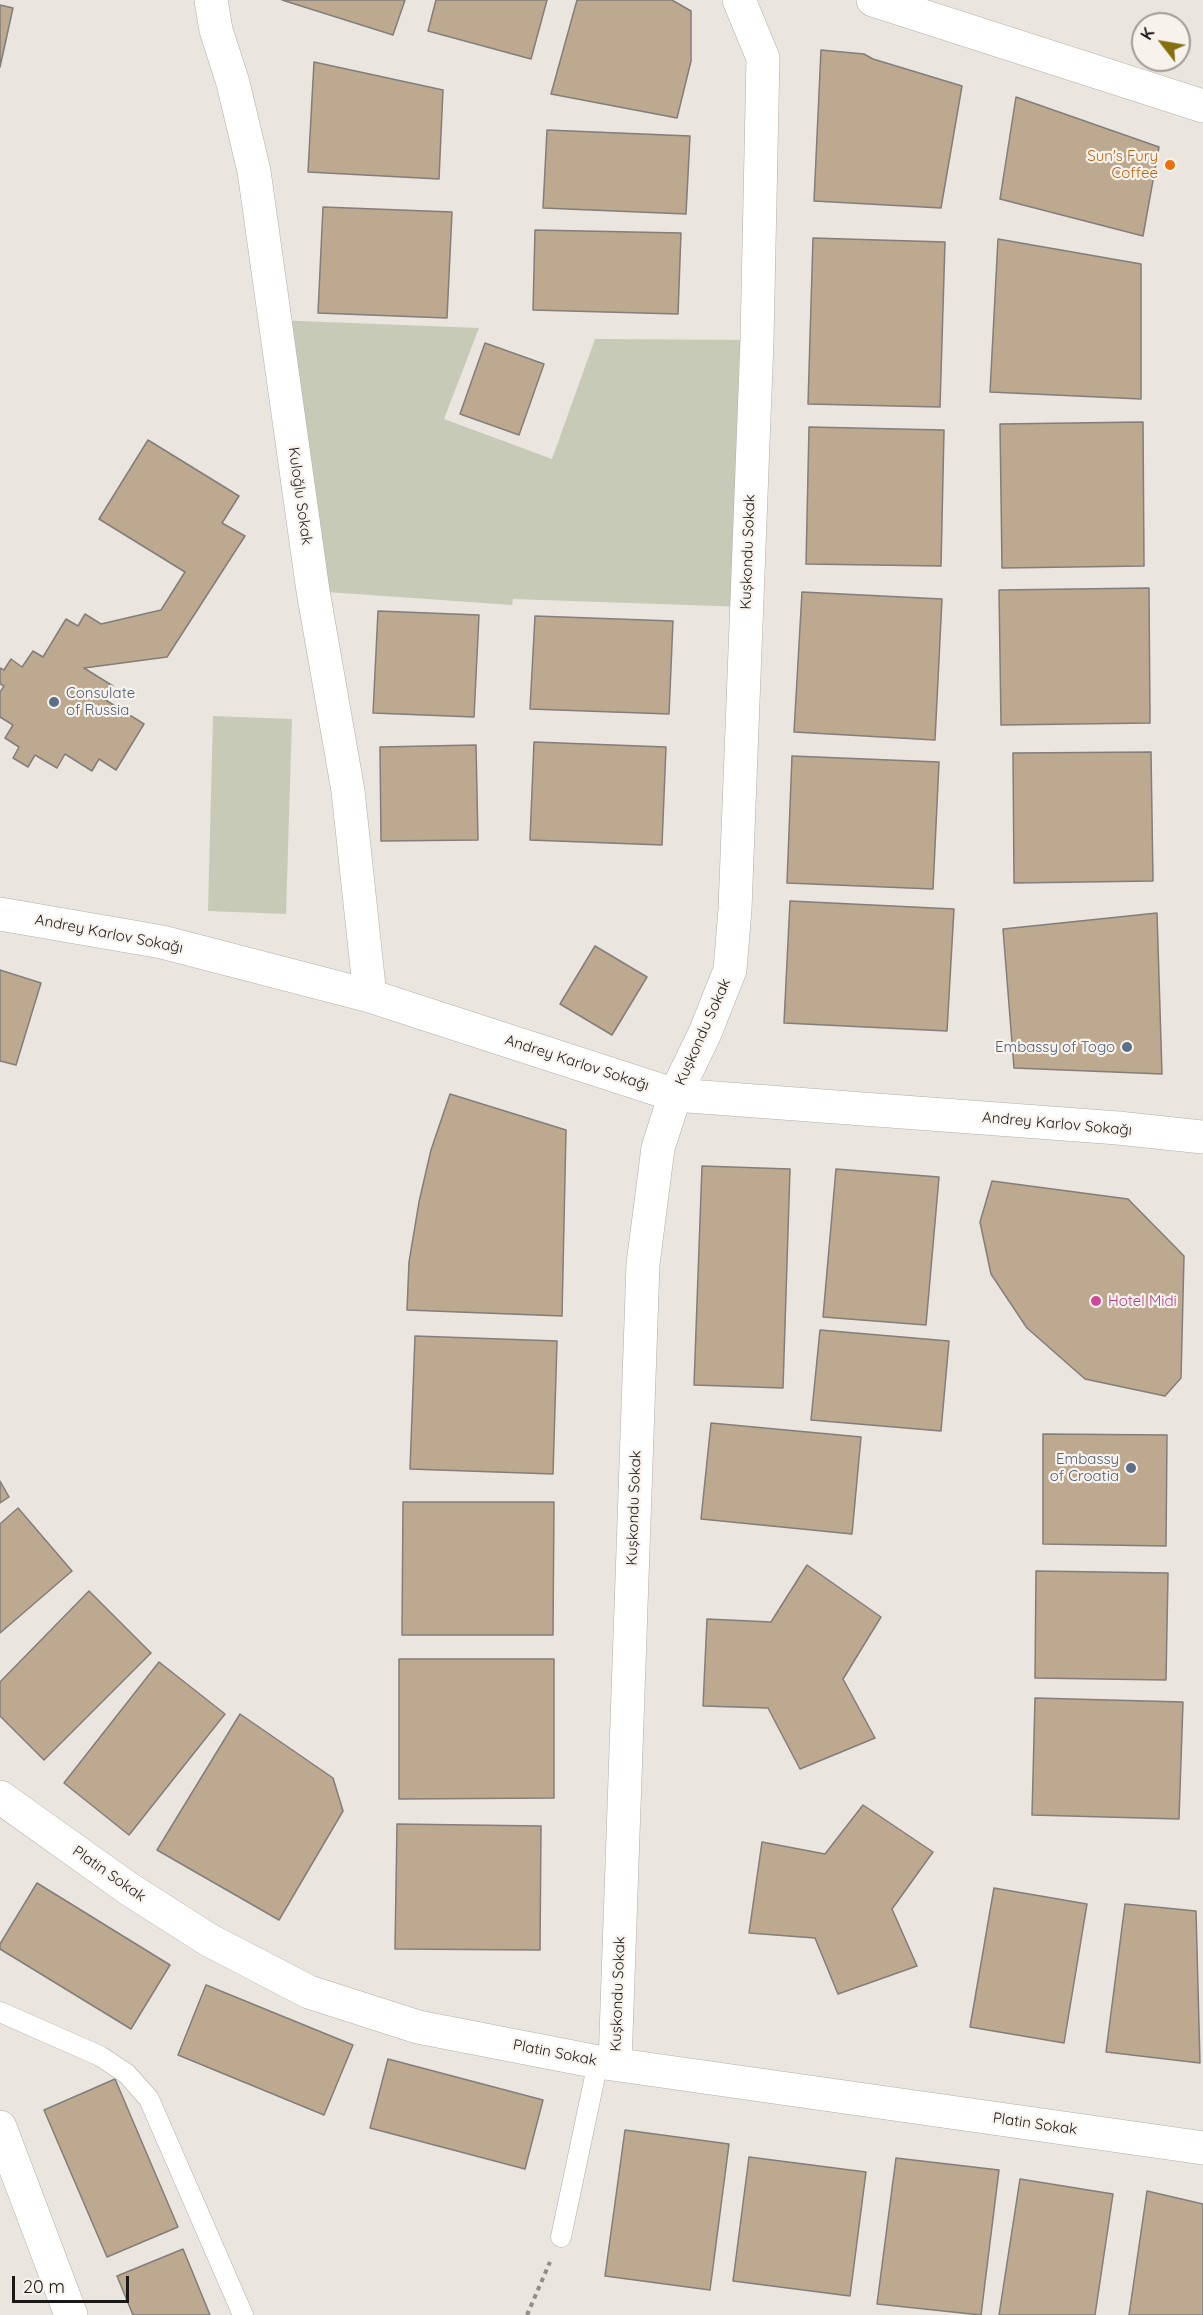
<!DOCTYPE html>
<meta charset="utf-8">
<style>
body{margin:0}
#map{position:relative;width:1203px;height:2315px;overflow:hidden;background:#ebe5e0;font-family:Quicksand,sans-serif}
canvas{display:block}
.north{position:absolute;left:1131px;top:12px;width:60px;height:60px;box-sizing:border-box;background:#f8f2ed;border:2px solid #a09b98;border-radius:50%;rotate:301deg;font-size:16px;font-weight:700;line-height:24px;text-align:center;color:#1b1918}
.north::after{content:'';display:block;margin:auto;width:21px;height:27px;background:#856f0e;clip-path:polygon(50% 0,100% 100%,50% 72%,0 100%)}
.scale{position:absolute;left:12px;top:2276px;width:117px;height:27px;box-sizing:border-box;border:3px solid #1b1918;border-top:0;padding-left:8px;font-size:18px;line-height:21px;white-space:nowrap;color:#1b1918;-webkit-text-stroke:4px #f8f2ed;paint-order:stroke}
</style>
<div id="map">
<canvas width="1203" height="2315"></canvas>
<div class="north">K</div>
<div class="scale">20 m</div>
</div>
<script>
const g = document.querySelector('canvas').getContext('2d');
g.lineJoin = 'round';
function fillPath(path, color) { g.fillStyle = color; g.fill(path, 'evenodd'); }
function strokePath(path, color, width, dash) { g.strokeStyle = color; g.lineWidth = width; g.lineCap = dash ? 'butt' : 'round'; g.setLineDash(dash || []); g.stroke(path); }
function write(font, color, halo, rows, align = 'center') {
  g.font = font + ' Quicksand,sans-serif'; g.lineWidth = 4.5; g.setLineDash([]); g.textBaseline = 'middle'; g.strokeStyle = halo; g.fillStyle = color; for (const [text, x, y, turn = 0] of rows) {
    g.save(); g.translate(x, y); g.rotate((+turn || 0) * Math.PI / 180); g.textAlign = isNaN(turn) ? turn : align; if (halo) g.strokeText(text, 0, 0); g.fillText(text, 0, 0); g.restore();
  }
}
fillPath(new Path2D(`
 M275,320L479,328L444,419L552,459L595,339L757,340L746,607L513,599L512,605L313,591Z
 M213,716L292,719L286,914L208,911Z`), '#c6cab7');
const building = new Path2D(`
 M282,0H405L393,35Z
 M436,0H547L531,59L428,31Z
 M577,0H672L691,11V61L677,118L551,94Z
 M0,5L13,8L0,67Z
 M821,50L864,54L873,59L962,86L941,208L814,201Z
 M314,62L443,90L439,179L308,172Z
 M1016,97L1159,147L1143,236L1000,199Z
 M547,130L690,136L686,214L543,208Z
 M323,207L452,212L447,318L318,313Z
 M535,230L681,233L678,314L533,310Z
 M813,238L945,242L940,407L808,404Z
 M998,239L1141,264V399L990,392Z
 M485,343L544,364L519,435L460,414Z
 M1143,422L1144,566L1002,568L1000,424Z
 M809,427L944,430L941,566L806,564Z
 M148,440L239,496L222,523L245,536L167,657L84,668L113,686L104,699L144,724L116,770L99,759L92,771L65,754L57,768L35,755L28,767L13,758L19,747L5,738L13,725L0,717V692L4,686L0,684V668L4,670L11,659L22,667L33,651L43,657L66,619L78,626L85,614L101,624L161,610L185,572L99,519Z
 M1149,588L1150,723L1001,725L999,590Z
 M802,592L942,599L935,740L794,732Z
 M378,611L479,615L474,717L373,713Z
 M535,616L673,621L669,714L530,709Z
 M534,742L666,747L662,845L530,840Z
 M476,745L478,840L381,841L380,747Z
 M1151,752L1153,881L1014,883L1013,753Z
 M792,756L939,762L933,889L787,883Z
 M790,901L954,909L947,1031L784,1023Z
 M1157,913L1162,1074L1014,1068L1003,929Z
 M595,946L647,977L612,1035L560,1004Z
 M0,970L41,983L16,1065L0,1061Z
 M450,1094L566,1130L562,1316L407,1310L409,1262L419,1202L431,1150Z
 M702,1166L790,1169L783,1388L694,1385Z
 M836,1169L939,1177L926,1325L823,1317Z
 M992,1181L1128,1199L1184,1256L1181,1378L1165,1396L1085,1379L1027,1328L991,1274L980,1222Z
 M820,1330L949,1341L941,1431L811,1420Z
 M415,1336L557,1341L553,1474L410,1469Z
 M711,1423L861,1437L852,1534L701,1519Z
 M1043,1434L1167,1435L1166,1546L1043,1544Z
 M0,1481L9,1497L0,1503Z
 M403,1502H554L553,1635H402Z
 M18,1508L72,1571L0,1633V1524Z
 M807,1565L881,1617L843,1679L875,1738L800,1769L768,1708L703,1706L707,1619L771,1622Z
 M1036,1571L1168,1573L1166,1680L1035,1678Z
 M89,1591L151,1653L44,1760L0,1716V1682Z
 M399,1659H554V1798L399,1799Z
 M159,1662L225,1714L129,1835L64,1783Z
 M1035,1698L1183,1702L1179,1819L1032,1815Z
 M240,1714L333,1778L343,1811L279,1920L157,1850Z
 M863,1805L933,1852L892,1909L917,1966L838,1994L815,1938L749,1933L762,1842L825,1854Z
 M397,1824L541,1826L540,1950L395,1949Z
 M37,1883L170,1965L131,2029L0,1949V1944Z
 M994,1888L1087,1904L1064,2043L970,2027Z
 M1125,1904L1196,1911L1200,2063L1106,2052Z
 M206,1985L353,2045L324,2115L178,2055Z
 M388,2059L543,2100L525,2169L370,2128Z
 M115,2079L178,2227L107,2257L44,2110Z
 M625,2130L729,2144L710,2290L605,2276Z
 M749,2157L866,2172L850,2296L733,2281Z
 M896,2158L999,2170L981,2315L877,2304Z
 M1020,2179L1113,2194L1095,2315H999Z
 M1147,2191L1203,2204V2315H1129Z
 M183,2249L210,2315H133L117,2276Z`);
fillPath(building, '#bda890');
strokePath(building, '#827e79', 1.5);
const lane = new Path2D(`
 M0,2012L100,2056L127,2074L149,2099L243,2315
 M561,2237L598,2062`);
const street = new Path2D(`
 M211,0L216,30L233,83L254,171L313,591L348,791L370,996
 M873,0L1203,106
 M0,914L162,942L370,996L675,1095L1118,1128L1203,1137
 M0,1797L129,1889L209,1940L309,1992L418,2027L598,2062L1203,2148
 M615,2064L643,1264L658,1148L675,1095L705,1033L730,970L735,909L757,340L763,58L739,0
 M0,2127L71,2315`);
strokePath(lane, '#b2ada8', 21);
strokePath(street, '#b2ada8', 34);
strokePath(new Path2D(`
 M527,2315L550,2262`), '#918c89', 4, [4.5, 4.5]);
strokePath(lane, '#fff', 20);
strokePath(street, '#fff', 33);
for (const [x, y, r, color] of [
 [1170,165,6,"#e8710a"],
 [54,702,6,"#5c6f8a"],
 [1127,1047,6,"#5c6f8a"],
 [1096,1301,6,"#d1479c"],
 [1131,1468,6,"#5c6f8a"]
]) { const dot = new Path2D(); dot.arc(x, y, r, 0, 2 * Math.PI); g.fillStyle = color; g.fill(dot); strokePath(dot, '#f8f2ed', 2); }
write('15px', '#c56008', '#f8f2ed', [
 ["Sun's Fury",1158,156],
 ["Coffee",1158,173]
], 'right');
write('15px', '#1b1918', '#f8f2ed', [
 ["Kuloğlu Sokak",300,496,82],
 ["Kuşkondu Sokak",748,552,-88],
 ["Andrey Karlov Sokağı",109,934,11],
 ["Kuşkondu Sokak",703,1032,-66],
 ["Andrey Karlov Sokağı",577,1063,18],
 ["Andrey Karlov Sokağı",1057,1124,5],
 ["Kuşkondu Sokak",634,1508,-88],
 ["Platin Sokak",109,1874,35],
 ["Kuşkondu Sokak",618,1994,-88],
 ["Platin Sokak",555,2053,11],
 ["Platin Sokak",1035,2124,8]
]);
write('15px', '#4e5e75', '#f8f2ed', [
 ["Consulate",66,693,"left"],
 ["of Russia",66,710,"left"],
 ["Embassy of Togo",1115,1047],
 ["Embassy",1119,1459],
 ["of Croatia",1119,1476]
], 'right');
write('15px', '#b23c85', '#f8f2ed', [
 ["Hotel Midi",1108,1301]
], 'left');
</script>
